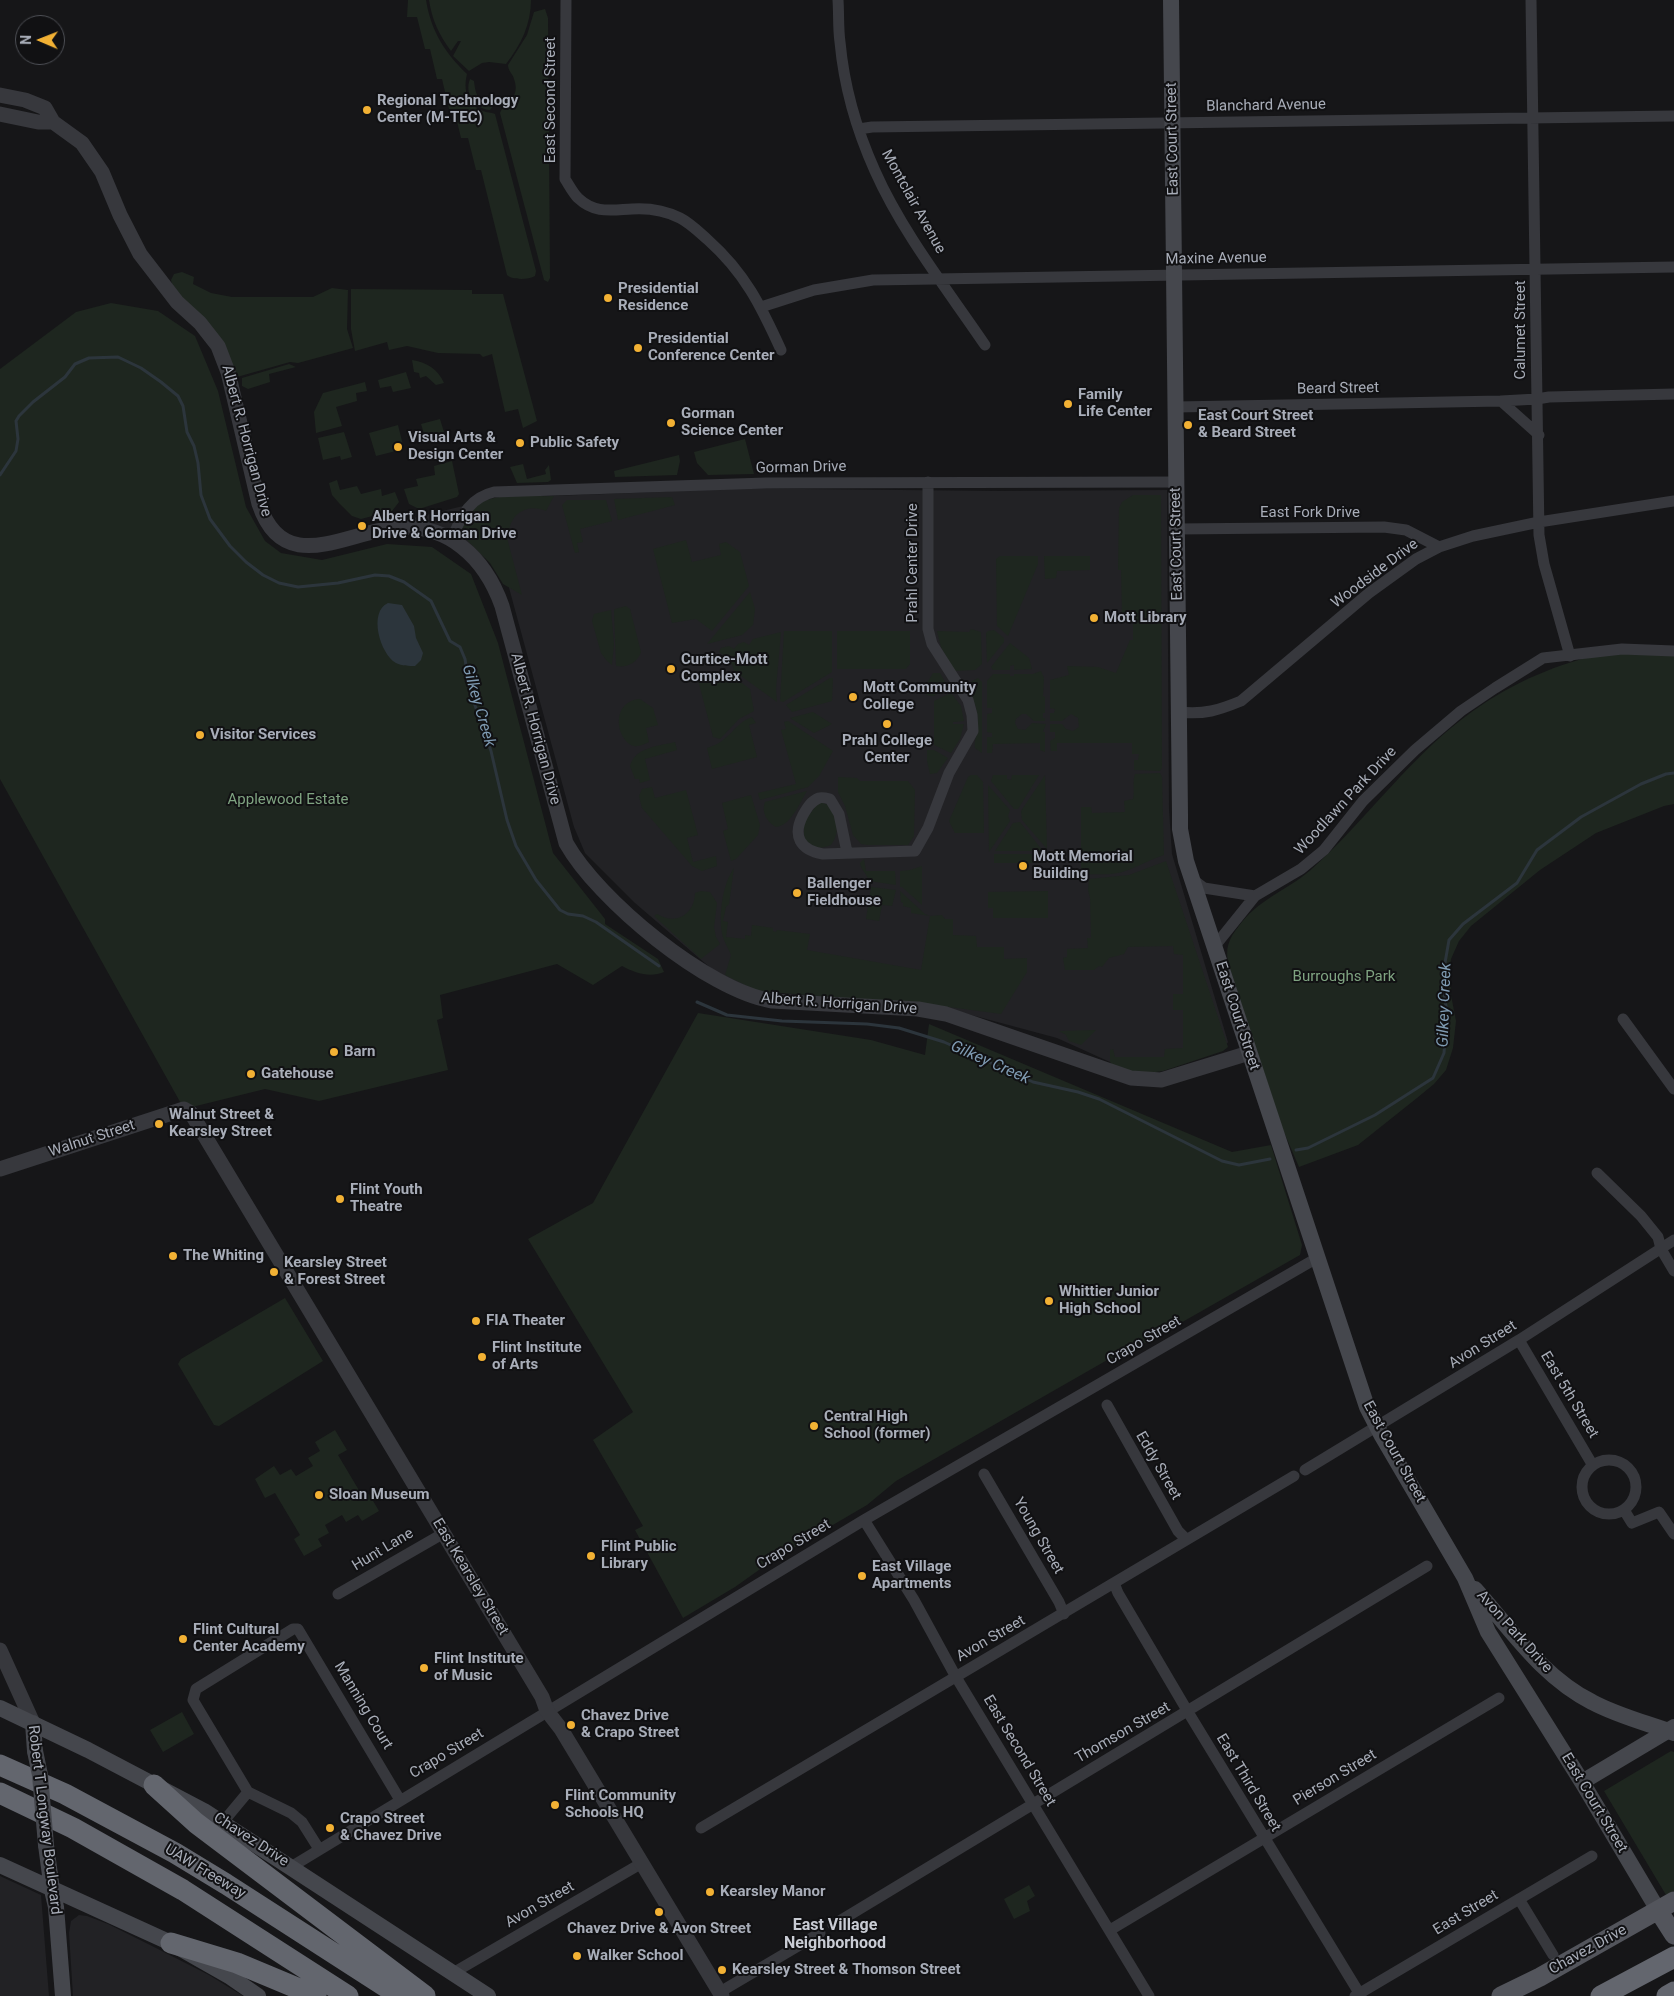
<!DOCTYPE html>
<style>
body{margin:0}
#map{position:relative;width:1674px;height:1996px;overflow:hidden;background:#161618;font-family:Roboto,sans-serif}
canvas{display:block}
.north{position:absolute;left:15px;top:15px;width:50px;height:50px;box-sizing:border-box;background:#111113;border:1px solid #4d4f55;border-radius:50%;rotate:271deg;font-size:14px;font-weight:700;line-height:20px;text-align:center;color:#a8adb8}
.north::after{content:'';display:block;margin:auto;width:18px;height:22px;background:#f2b134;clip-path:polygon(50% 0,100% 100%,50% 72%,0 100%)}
</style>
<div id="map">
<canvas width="1674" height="1996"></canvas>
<div class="north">N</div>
</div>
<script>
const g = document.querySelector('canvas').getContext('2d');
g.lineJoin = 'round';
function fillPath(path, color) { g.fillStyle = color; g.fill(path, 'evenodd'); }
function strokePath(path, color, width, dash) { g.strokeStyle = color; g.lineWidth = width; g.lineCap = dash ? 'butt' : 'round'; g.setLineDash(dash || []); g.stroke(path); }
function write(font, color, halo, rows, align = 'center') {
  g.font = font + ' Roboto,sans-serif'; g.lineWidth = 4; g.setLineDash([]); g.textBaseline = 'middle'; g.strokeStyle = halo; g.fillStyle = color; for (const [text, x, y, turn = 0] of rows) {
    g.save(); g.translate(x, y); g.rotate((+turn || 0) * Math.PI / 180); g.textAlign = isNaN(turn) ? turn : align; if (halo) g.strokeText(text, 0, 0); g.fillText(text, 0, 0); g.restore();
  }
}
fillPath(new Path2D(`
 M709,488L996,491L1167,490L1169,809L1172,854L1228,1042L1224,1049L1121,1067L1057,1038L934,1005L757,991L713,970L635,903L585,853L574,827L508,584L495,564L431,524H389L496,498L659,492Z
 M0,1876L41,1895L49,1996H0Z
 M79,1915L87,1916L108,1924L154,1947L209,1975L243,1996H73L69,1933L71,1921Z`), '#222225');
fillPath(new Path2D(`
 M408,0H426C431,31 445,53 467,74C463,90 467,105 483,111C487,113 491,112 495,114L536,271L535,276C528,280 512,280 507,275L481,170H476L468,138H461L454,109H449L442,79H437L430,49H425L417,17H407Z
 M429,0H531C531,24 521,45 506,64L489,62L482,63L469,71L453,56L461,41H458L451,51C439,35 432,20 429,0Z
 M545,9L548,18L550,278L548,282L544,280L500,113C505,101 521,99 514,79C513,74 508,71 508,65L527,35L534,12Z
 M470,79L474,81C476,97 477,98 492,104L493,106L490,110C475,109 464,94 470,79Z
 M182,272L194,277L193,284L211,293L232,297H313L332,288L348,290L347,329L353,348L298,363L290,362L237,377L173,288L171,280L174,274Z
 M351,289L472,290V294H503L537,421L523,428L518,409L505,412L492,354L483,357L480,354L438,353L407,346L389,350L387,342L355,351L351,329Z
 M111,303L158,311L195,336L218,391L246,507L265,541L281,553L322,560L387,544L432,547L471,574L498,643L553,853L605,919V924L658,959L664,972C650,978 635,973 622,966L593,985L557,964L440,995L443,1018L437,1020L448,1070L319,1101L265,1089L184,1109L0,779V369L76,312Z
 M412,360C426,362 438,369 444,383L436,385L426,376L420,378L419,373L414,372Z
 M289,364L296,367L269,374L270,382L248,389L242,386V378Z
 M406,372L411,388L393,392L391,386L380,388L378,380Z
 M365,382L367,391L356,393L357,401L336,407L342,426L316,433L314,412L323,393Z
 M440,419L444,432L425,437L421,424Z
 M398,425L404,449L376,456L369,433Z
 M344,432L352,457L341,460L340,456L323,460L318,438Z
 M745,439L754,474L708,475L697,463L694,452Z
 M679,455L680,461L677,475L615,477L614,471Z
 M452,461L459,494L457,497L419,509L409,504L404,489L418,486L416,479L435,475L434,466Z
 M523,464L527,479L546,474L545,470L549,465L551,480L548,482L517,483L510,467Z
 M337,480L340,490L357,486L361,494L381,489L382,496L395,492L399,502L392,511L361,519L352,516L339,503L332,495L329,483Z
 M1133,495H1161L1162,768L1160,771L1134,770V760H1138L1139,754H1132V743H1057V751H1051L1050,741L1055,738V732H1050V724H1062L1066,729L1073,731L1079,727L1078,718L1071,714L1062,721H1050V713H1054L1055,709L1050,708V680L1069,675L1067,666L1098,667L1116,673L1130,640H1133V614H1122L1121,570H1118L1119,508L1122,502Z
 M554,496L546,511C528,503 510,513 509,533L506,534L522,595L503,584L490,563L464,537L461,531C465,522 469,510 477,505C495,492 532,497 554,496Z
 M672,497L675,505L618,520L614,499Z
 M567,500H606L612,521L580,529L583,542L577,543L579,552L575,553L562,505Z
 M686,540L692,562L721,555L719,544L726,542L740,552L749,586L712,631L696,619L672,623L653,549Z
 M1000,556H1038V564L1008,636L997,626L996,559Z
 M1044,556H1090V570L1057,571L1056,578L1045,579Z
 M750,592L755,609L753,625L742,635L707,644Z
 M626,606L630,609L641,652C637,663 627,668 616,666L614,611L615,609Z
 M611,610L614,644L612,665L607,661L601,653L592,621L594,614Z
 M971,629L981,632L982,664L975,670L954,671L941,647L937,631L969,632Z
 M994,630L1004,638V642L987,663L986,633L988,631Z
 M784,631H832V672L783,702L780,701Z
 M837,631H910V664L906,669H837Z
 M781,632L776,689L777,702L734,671L732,664L724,665L721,662L724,657L723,655L719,652L721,648L729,646L734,649L738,644L744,642L749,645L753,639Z
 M1010,643L1029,658L1032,669L1014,670V665L1010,666V670H993L991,667Z
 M1607,653L1674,654V804L1664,806L1596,833L1540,870L1471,926L1459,941L1451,959L1450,972L1451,995L1456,1021L1453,1048L1446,1070L1434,1084L1417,1098L1358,1145L1299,1167L1283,1130L1229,966C1224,946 1230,937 1242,922C1262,897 1292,888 1314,867C1370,816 1411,755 1473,711C1514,682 1558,663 1607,653Z
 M1041,671L1044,678L1043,696L1045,697V713H1043V718H1045V721H1034L1026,714H1022L1016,719L1015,723L1018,729L1025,730L1032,723L1046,724L1043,732H1045V752L1040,750V743L993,744L992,753H987V737H992V733L987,732V714L992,713V708H987V681L993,674H1010V676H1014V674H1033Z
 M727,672L750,689L754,711L739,719L720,739L713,737L698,680Z
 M933,673H940L948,687L934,696L926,695V685Z
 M830,678H833L832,701L792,712L786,705Z
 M978,678L982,682V753L975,748C974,742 976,738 977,732C980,716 975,698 965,685Z
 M951,693L961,706L964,721L953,722V724H964L960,739L951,753L934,745V701Z
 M640,699L653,708L658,725L646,728L649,742C644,744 639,747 634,746C616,741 610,701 640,699Z
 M813,712L832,724L814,733L790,718Z
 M752,717L756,723L749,725L757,757L712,769L707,748C731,741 733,724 752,717Z
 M788,721L833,751L819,776L808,787L760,800L758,793L796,784L781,730L786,729L784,722Z
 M675,742L677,750L645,759L650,780L640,783L639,779H635L630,766C635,747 659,746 675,742Z
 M927,750H934L948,758L937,773L930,774L927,761Z
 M1160,773L1162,777L1164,855C1151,859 1140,866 1128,870C1113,876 1097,874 1081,874V807H1091L1092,813L1125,812L1124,801L1133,799C1135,791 1132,782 1135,774Z
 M971,775H977L983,782L984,833H955L949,821L968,777Z
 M993,775H1007V779L1011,780L1012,775H1039L1018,809H1014L991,781Z
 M1045,775L1047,849L1022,820L1021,811Z
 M838,777L857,778L860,781H908L915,790L914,836L908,845H868L861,844L853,835L845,806L838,792Z
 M988,785L1010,810L1008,816L1010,821L989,852Z
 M652,787L655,798L686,790L698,835L687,838L693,862L716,856L717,866L702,871L692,866L642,808L639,796L642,789Z
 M807,791C800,802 791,826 776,827C767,822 761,812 765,802Z
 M751,795L760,825L758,835L736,859L731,861L723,831L728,829L722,803Z
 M818,803H823L831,806C836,821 841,832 831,845C818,850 813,848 804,839V822Z
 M1020,822L1043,851H995L1013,823Z
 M994,854H1042V863H994Z
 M864,859L866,871H895L896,885L869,881C867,874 861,870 860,863Z
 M1166,861L1228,1047L1223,1051L1163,1071L1142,1074L1114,1067L1110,1062V1050L1113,1049L1115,1057H1164L1165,1049L1183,1048V1010H1173V994H1183V955L1174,954L1173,946L1128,947L1124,954L1109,958L1102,967L1099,966L1094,970H1065L1063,958L1067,957V949L1088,948L1087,938H1091L1090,898L1088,890L1089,879L1129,875Z
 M922,866V905L902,887H900V871L910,870Z
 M734,868L729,904L726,907L723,921L728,922L726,937L745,939V935L751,936L752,925L773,928V931L776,932L777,930L810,934L807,950L921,970L930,916L911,913V908L903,906V903L901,902L900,891L925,914L930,916L942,915L945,919H953V935L976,936L977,947H1004V959L1027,958V972L1001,1014L934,1005L757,991L725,975L731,955C729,950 726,945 724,940C717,922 722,884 734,868Z
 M871,887L896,890L892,906L882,905L879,921L866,919Z
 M701,891L710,892L717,903L714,927L716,937L720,944L701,959L654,916L657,914C675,925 694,916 695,893Z
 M1048,891V918H993V908H988V892Z
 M698,1013L871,1040L925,1055L929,1024L1232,1152L1271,1145L1302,1245L1300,1255L1142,1345L1109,1359L896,1481L867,1505L773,1560L735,1587L683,1618L635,1530L643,1526L593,1440L633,1412L528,1239L593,1203Z
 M1096,1030L1081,1045L1069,1041L1066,1035L1059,1031Z
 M285,1298L323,1361L219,1426L214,1425L178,1364L181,1359Z
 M335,1430L347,1450L338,1455L363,1497L369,1494L379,1511L362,1521L358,1515L346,1522L342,1515L325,1525L329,1533L318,1539L322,1546L304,1556L294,1539L300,1535L275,1493L265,1498L255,1479L274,1466L280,1475L291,1469L296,1476L313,1466L308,1458L320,1451L315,1442Z
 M182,1712L194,1734L163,1752L150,1730Z
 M1671,1751L1674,1752V1891L1666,1895L1604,1791Z
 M1029,1885L1035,1896L1027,1901L1030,1911L1014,1919L1004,1899Z`), '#1e261f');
fillPath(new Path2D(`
 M388,603L402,605L414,626L416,638L423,653L421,660L415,666C409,666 402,666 396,663C380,654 368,612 388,603Z`), '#2c353c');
strokePath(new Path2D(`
 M0,475L16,451L18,439L16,421L19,416L33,402L65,377L75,364L89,358L118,357L141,368L161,382L178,396L183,406L187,432L194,446L198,463L201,495L210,519L230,546L246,562L263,575L279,583L298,587L338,583L375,575L389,576L404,582L431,601L450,641L460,647L465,659L470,691L491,751L507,820L516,846L536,880L560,910L568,914L583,916L596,922L659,966
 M697,1002L727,1015L782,1021L867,1024L899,1028L944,1042L1033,1082L1078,1092L1099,1099L1222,1161L1239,1165L1270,1159
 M1296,1150L1308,1148L1375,1115L1433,1078L1444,1053L1447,1013L1442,980L1449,940L1463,924L1517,883L1537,850L1581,817L1641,784L1666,774L1674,773`), '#2c353c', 3);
strokePath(new Path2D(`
 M566,0L565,179C569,185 573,193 578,198C595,214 611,210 632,209C648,208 666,211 680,218C690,223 699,232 708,240C745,273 761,306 781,350
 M838,0C839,14 838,28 840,42C844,86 857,131 875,171C902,232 947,289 985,345
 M1531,0L1539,535L1544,564L1570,656
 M859,129L872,127L1674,116
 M761,307L814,290L873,280L1674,267
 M1501,401L1539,435
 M1176,407L1501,401L1537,399L1549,397L1674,394
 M1177,529L1384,527L1406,530L1439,547
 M451,540C461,518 468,498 494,492L766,483L1177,482
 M1179,712C1204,715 1219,710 1241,701L1369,593L1416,559L1439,547L1473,536L1539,522L1674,501
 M847,852L839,814L830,799C826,798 822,797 819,798C811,801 807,808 803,815C792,836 800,850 823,854L915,851L928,828L949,773L973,731L972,715L968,700L932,644L928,629V482
 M1192,879L1204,888L1255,896
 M1214,947L1255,896L1301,869L1324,850L1363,801L1415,750L1461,711L1495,688L1543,658L1622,649L1674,651
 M1623,1019L1674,1089
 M1597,1173L1641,1216L1658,1237L1661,1249L1674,1271
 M1519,1340L1592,1464
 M1107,1405L1178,1531L1186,1539
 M1582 1487a27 27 0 1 1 54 0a27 27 0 1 1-54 0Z
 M1305,1470L1519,1340L1674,1240
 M984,1474L1059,1602L1064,1614
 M1624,1510L1632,1523L1659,1512L1674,1534
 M864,1520L914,1600L956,1677L1149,1996
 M1114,1583L1118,1593L1188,1712L1361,1996
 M338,1594L444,1533
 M223,1822L248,1792
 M701,1828L1294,1476
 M319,1849L302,1822L291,1813L248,1792L193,1700L196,1689L293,1629H298L400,1800
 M291,1867L864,1520L1317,1258
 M1519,1899L1553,1955
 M833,1925C1031,1805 1230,1687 1427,1566
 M1110,1930L1499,1698
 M453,1973L642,1863
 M720,1992L820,1933
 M1355,1996L1592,1856`), '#37383d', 11);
strokePath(new Path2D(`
 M0,95L25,100L45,108L53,122L82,143L102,172L120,215L140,254L177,302L200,323L218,346L228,372L259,504C283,576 342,534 393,528C448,522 485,558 502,606L566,843C598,900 707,990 772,1001L918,1009L946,1014L1131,1078L1161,1080L1249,1053
 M0,114L38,122H53
 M0,1169L184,1109L191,1113L542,1697L547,1711L561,1729L722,1996
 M0,1650L33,1723`), '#37383d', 15);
strokePath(new Path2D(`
 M1171,0L1180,814V829L1186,861L1367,1407L1382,1436L1465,1578L1488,1632L1582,1782L1658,1910
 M1475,1589C1511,1629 1542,1677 1592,1702C1618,1716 1647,1723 1674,1733
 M0,1708L88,1750L204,1811L488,1996
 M33,1723L35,1751
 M1582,1782L1674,1727
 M46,1845L52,1890L56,1907L63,1996
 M0,1865L171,1943L229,1976L258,1996`), '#45474d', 16);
strokePath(new Path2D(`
 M1658,1910L1674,1935
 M1501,1996L1540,1977L1674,1901`), '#53555c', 19);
strokePath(new Path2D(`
 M0,1765L65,1794L175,1853L226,1884L400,1996
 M154,1785L196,1823L425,1996
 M0,1793L73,1828L183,1890L348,1996
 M171,1943L237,1963L316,1996
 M1601,1996L1674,1957
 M1667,1996L1674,1992`), '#63666e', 21);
strokePath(new Path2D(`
 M35,1751L40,1775L46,1845`), '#45474d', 16);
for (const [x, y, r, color] of [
 [367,110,5,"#f2b134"],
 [608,298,5,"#f2b134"],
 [638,348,5,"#f2b134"],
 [1068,404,5,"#f2b134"],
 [671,423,5,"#f2b134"],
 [1188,425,5,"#f2b134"],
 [520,443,5,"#f2b134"],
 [398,447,5,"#f2b134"],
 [362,526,5,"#f2b134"],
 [1094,618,5,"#f2b134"],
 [671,669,5,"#f2b134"],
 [853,697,5,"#f2b134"],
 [887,724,5,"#f2b134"],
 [200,735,5,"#f2b134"],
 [1023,866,5,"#f2b134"],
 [797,893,5,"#f2b134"],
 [334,1052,5,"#f2b134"],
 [251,1074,5,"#f2b134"],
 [159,1124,5,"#f2b134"],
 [340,1199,5,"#f2b134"],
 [173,1256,5,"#f2b134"],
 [274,1272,5,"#f2b134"],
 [1049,1301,5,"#f2b134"],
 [476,1321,5,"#f2b134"],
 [482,1357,5,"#f2b134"],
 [814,1426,5,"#f2b134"],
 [319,1495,5,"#f2b134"],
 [591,1556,5,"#f2b134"],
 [862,1576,5,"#f2b134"],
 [183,1639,5,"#f2b134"],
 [424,1668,5,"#f2b134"],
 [571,1725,5,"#f2b134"],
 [555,1805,5,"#f2b134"],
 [330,1828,5,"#f2b134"],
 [710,1892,5,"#f2b134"],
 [659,1912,5,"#f2b134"],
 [577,1956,5,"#f2b134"],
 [722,1970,5,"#f2b134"]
]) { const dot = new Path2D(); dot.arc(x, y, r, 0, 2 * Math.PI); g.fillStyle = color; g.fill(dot); strokePath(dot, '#111113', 2); }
write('15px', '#a8adb8', '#111113', [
 ["East Second Street",551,100,-90],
 ["Blanchard Avenue",1266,106,-1],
 ["East Court Street",1173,139,-91],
 ["Montclair Avenue",913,202,61],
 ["Maxine Avenue",1216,259,-1],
 ["Calumet Street",1521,330,-90],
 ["Beard Street",1338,389,-1],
 ["Albert R. Horrigan Drive",246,441,75],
 ["Gorman Drive",801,468,-1],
 ["East Fork Drive",1310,513],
 ["East Court Street",1177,544,-91],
 ["Prahl Center Drive",913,563,-90],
 ["Woodside Drive",1375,574,-37],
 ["Albert R. Horrigan Drive",535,729,75],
 ["Woodlawn Park Drive",1346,801,-47],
 ["Albert R. Horrigan Drive",839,1004,4],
 ["East Court Street",1237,1016,72],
 ["Walnut Street",92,1139,-18],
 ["Crapo Street",1144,1341,-30],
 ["Avon Street",1483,1345,-32],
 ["East 5th Street",1569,1395,59],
 ["East Court Street",1394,1452,61],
 ["Eddy Street",1158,1466,60],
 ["Young Street",1038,1536,60],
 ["Crapo Street",794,1545,-31],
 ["Hunt Lane",383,1550,-31],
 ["East Kearsley Street",470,1577,59],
 ["Avon Park Drive",1514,1632,48],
 ["Avon Street",991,1639,-30],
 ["Manning Court",363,1706,59],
 ["Thomson Street",1123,1733,-30],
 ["East Second Street",1019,1751,59],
 ["Crapo Street",447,1754,-31],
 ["Pierson Street",1335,1778,-31],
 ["East Third Street",1248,1783,59],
 ["East Court Street",1594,1803,59],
 ["Robert T Longway Boulevard",44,1820,83],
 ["Chavez Drive",251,1840,33],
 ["UAW Freeway",205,1872,31],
 ["Avon Street",540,1905,-30],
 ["East Street",1466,1913,-31],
 ["Chavez Drive",1588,1950,-29]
]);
write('bold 15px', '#a8adb8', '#111113', [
 ["Regional Technology",377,101],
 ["Center (M-TEC)",377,118],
 ["Presidential",618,289],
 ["Residence",618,306],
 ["Presidential",648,339],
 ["Conference Center",648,356],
 ["Family",1078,395],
 ["Life Center",1078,412],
 ["Gorman",681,414],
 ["Science Center",681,431],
 ["East Court Street",1198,416],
 ["& Beard Street",1198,433],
 ["Visual Arts &",408,438],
 ["Design Center",408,455],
 ["Public Safety",530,443],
 ["Albert R Horrigan",372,517],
 ["Drive & Gorman Drive",372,534],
 ["Mott Library",1104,618],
 ["Curtice-Mott",681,660],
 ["Complex",681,677],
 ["Mott Community",863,688],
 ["College",863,705],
 ["Visitor Services",210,735],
 ["Prahl College",887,741,"center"],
 ["Center",887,758,"center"],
 ["Mott Memorial",1033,857],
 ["Building",1033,874],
 ["Ballenger",807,884],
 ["Fieldhouse",807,901],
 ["Barn",344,1052],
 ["Gatehouse",261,1074],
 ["Walnut Street &",169,1115],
 ["Kearsley Street",169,1132],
 ["Flint Youth",350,1190],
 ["Theatre",350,1207],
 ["The Whiting",183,1256],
 ["Kearsley Street",284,1263],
 ["& Forest Street",284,1280],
 ["Whittier Junior",1059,1292],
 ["High School",1059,1309],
 ["FIA Theater",486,1321],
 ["Flint Institute",492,1348],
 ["of Arts",492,1365],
 ["Central High",824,1417],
 ["School (former)",824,1434],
 ["Sloan Museum",329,1495],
 ["Flint Public",601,1547],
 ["Library",601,1564],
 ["East Village",872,1567],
 ["Apartments",872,1584],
 ["Flint Cultural",193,1630],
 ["Center Academy",193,1647],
 ["Flint Institute",434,1659],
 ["of Music",434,1676],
 ["Chavez Drive",581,1716],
 ["& Crapo Street",581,1733],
 ["Flint Community",565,1796],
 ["Schools HQ",565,1813],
 ["Crapo Street",340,1819],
 ["& Chavez Drive",340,1836],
 ["Kearsley Manor",720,1892],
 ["Chavez Drive & Avon Street",659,1929,"center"],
 ["Walker School",587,1956],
 ["Kearsley Street & Thomson Street",732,1970]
], 'left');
write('15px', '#7fa381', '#111113', [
 ["Applewood Estate",288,800],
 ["Burroughs Park",1344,977]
]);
write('italic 16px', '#7f9bb3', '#111113', [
 ["Gilkey Creek",478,706,74],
 ["Gilkey Creek",1445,1005,-88],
 ["Gilkey Creek",990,1063,24]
]);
write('bold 16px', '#c9ccd4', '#111113', [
 ["East Village",835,1926],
 ["Neighborhood",835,1944]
]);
</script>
